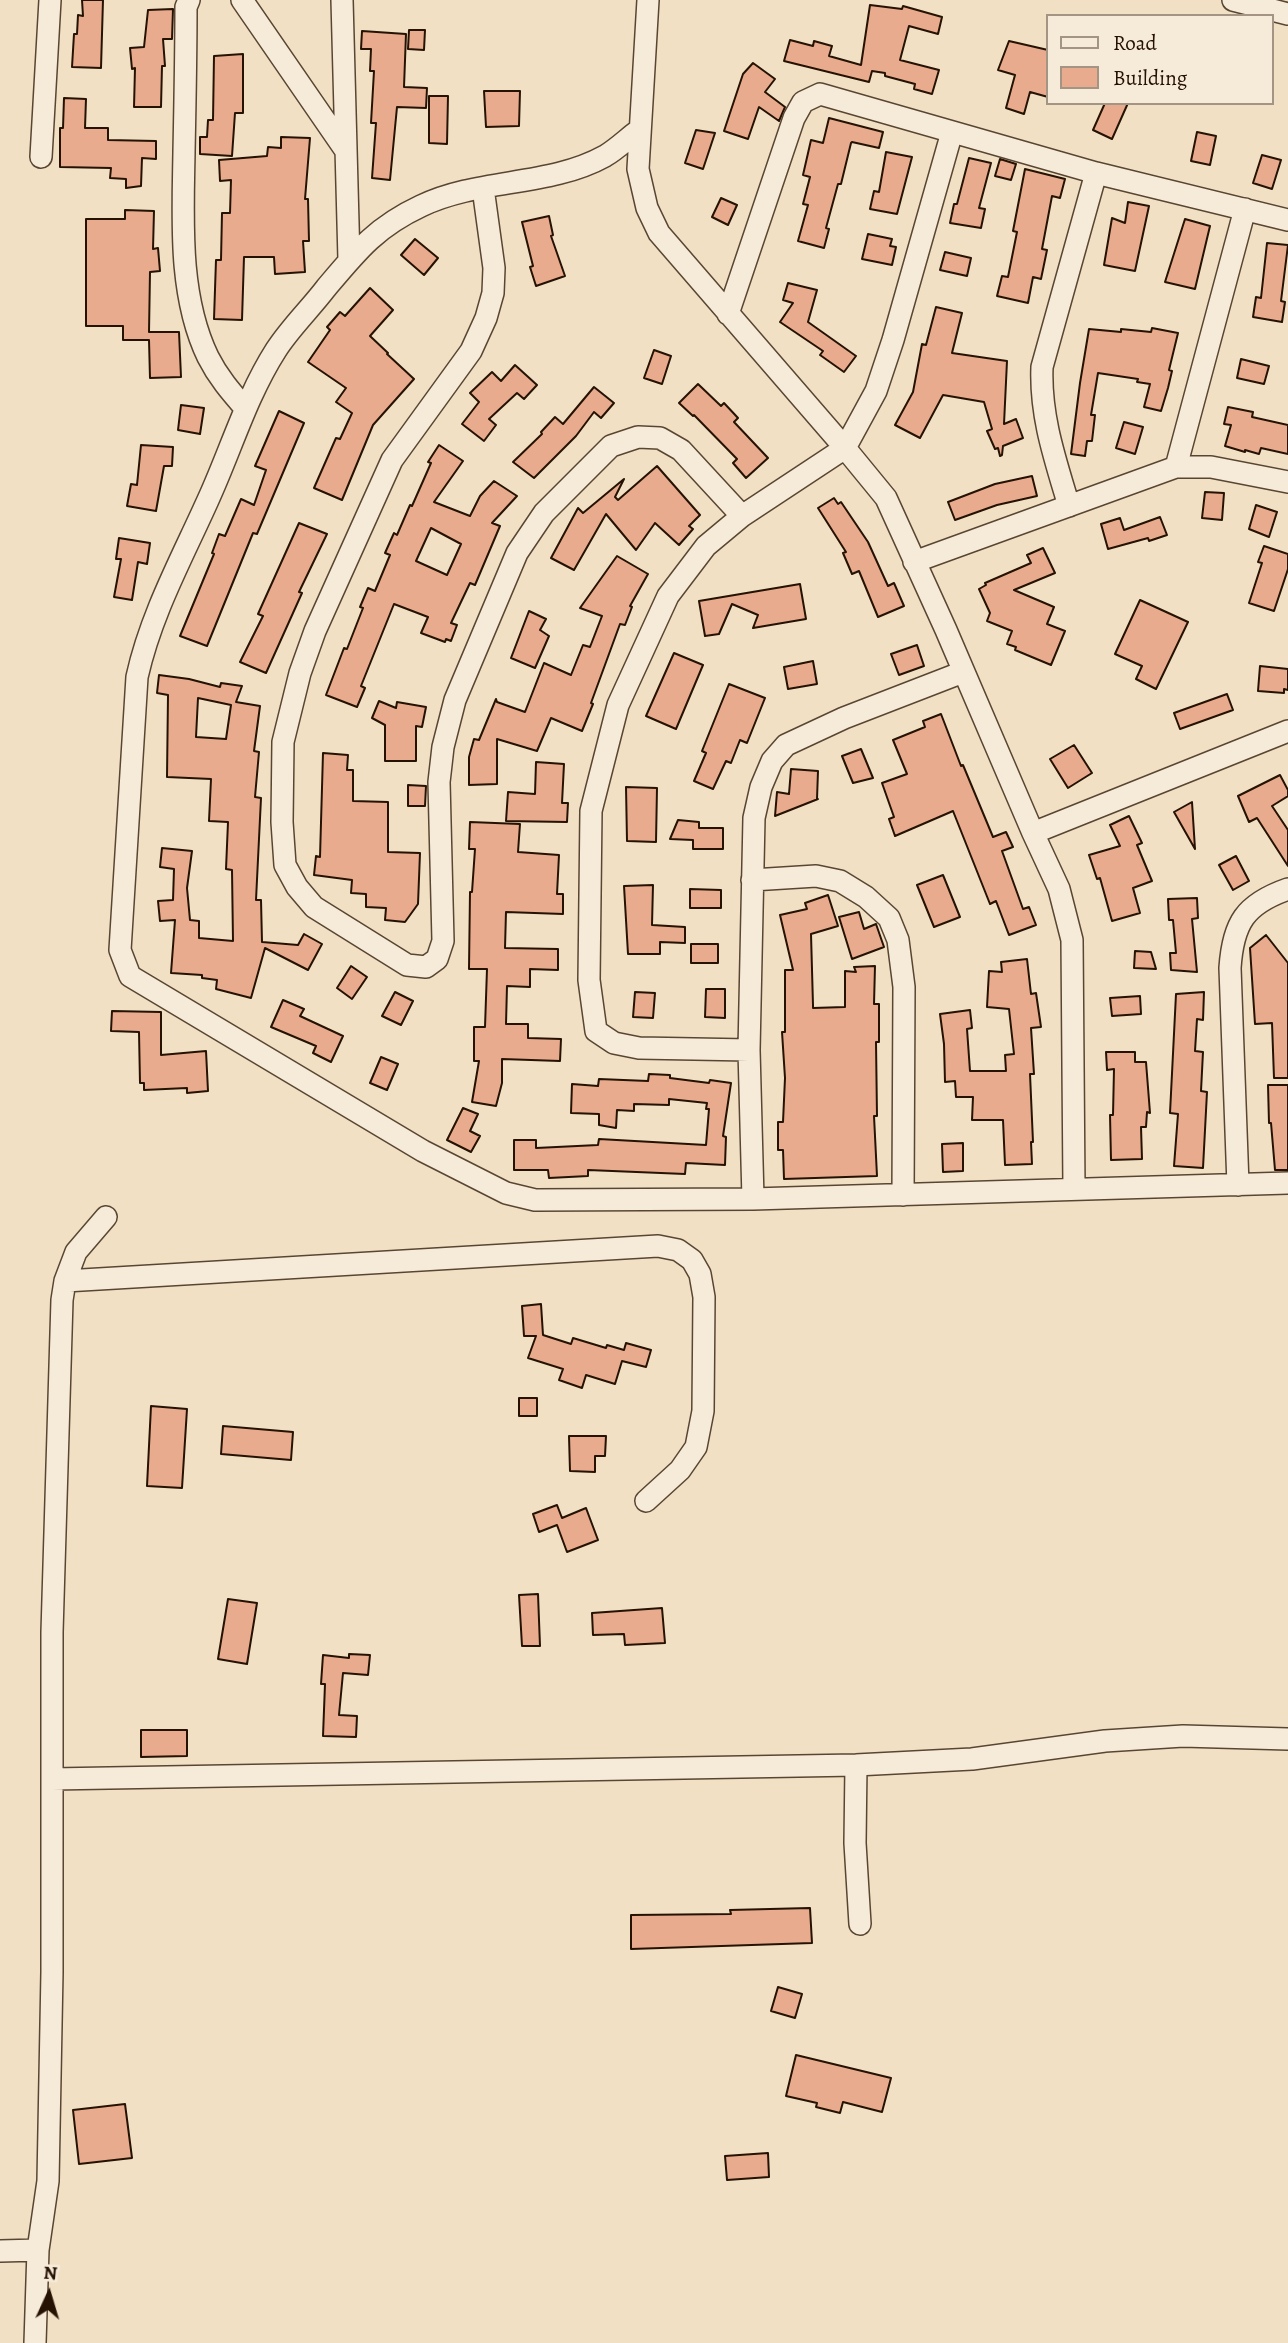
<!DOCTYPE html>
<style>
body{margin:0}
#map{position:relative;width:1288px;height:2343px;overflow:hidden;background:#f1e0c4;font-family:Alegreya,serif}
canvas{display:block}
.legend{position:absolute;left:1046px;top:14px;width:228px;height:91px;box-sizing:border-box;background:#f6ebd9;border:2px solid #a39483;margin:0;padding:9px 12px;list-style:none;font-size:21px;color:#261202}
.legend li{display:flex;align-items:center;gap:14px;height:35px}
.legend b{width:35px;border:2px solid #a39483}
.north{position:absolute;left:14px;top:2259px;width:70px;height:70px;-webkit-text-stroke:5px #f6ebd9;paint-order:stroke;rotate:4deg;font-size:19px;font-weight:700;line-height:28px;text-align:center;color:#261202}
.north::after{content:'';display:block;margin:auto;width:24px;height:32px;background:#261202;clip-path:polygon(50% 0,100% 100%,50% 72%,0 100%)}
</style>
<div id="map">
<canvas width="1288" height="2343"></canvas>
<ul class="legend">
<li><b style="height:9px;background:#f6ebd9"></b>Road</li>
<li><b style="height:19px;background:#e8ab8d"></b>Building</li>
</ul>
<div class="north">N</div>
</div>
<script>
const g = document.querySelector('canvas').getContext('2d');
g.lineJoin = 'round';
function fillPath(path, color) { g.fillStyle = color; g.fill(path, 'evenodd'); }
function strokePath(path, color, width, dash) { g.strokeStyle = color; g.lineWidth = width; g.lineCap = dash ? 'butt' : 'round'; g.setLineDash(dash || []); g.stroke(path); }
const building = new Path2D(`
 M82,0H103L101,68L72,67L74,34H77L78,15L83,16Z
 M870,5L902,9L903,6L942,17L938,34L909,26L900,60L939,70L932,94L914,89L915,84L885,76V73L872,71L869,82L784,61L790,40L813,46L814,41L832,46L829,56L861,65Z
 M173,9L172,39H163L165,66H162L161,107H134L135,68L132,69L130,48L144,47L148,10Z
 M409,30H425L424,50L408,49Z
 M362,31L406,34L404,87L427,88L426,108L397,107L390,180L372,178L376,123H371L374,71H370L371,49H361Z
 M1009,41L1048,50V97L1030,92L1024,114L1006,108L1015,75L998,70Z
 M243,54V113H235L232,156L200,154V137H207L208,120H213L214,56Z
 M753,63L775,79L765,92L785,107L779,121L759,107L748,139L724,131L743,74Z
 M484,91H520L519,126L486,127Z
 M429,96H448L447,144L429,143Z
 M64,98L86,99L85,128H108V140L156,141V159L142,158L141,186L126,188V179L110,178L111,168L60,167V128H63Z
 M1105,103H1128L1112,139L1093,130Z
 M829,118L883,132L879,148L852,142L851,143L841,184H838L826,228L829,229L824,248L798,241L808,205L803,204L810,177L803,175L811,140L823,143Z
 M696,130L715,133L703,169L685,163Z
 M1197,132L1216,136L1210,165L1191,161Z
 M281,137L310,138L305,199H308L309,241H303L305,272L275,274L274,257H244L242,320L214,319L216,260H221L222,213H230L231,180L220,181L219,160L267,156L268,147L281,148Z
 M886,152L912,157L897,214L870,209L874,191L879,192Z
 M1262,155L1281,160L1272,189L1253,183Z
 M969,158L991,163L979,208L985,209L981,228L950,223L954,204H957Z
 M1000,159L1016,164L1011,180L995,176Z
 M1025,169L1065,179L1060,198L1052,196L1042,249L1047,250L1041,279L1033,277L1028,303L997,296L1002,276L1008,277L1017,232L1013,231Z
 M721,198L737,205L728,225L712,217Z
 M1128,202L1149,206L1135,271L1104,265L1112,218L1125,223Z
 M125,210L154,211L153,249L158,248L160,271L150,272L149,332H179L181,377L150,378L149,340H123V326H86V219H125Z
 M549,216L553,235L551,236L565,276L536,286L530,267L533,266L522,222Z
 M1185,219L1210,226L1195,289L1165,282Z
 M868,234L892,239L890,246L896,247L892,265L862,259Z
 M415,239L438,258L424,275L401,255Z
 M1267,243L1288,245L1281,301L1285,302L1282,322L1253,317L1256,297L1261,298Z
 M945,252L971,258L967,276L940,270Z
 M788,283L817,290L808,322L856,356L844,372L820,355L823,351L780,322L793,303L783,300Z
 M370,288L393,310L370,336L388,353L387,354L414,379L373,425L342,500L314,488L336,438L340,439L352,413L336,402L346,388L308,362L330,330L327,327L340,312L345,316Z
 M936,307L962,313L952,353L1007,361L1004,424L1016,419L1023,438L1003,446L1002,455L1000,456L998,448L995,449L987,431L992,429L984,402L943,395L920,438L895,425L913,392L922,344L926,345Z
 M1152,328L1178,333L1169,370L1172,371L1168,388L1161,411L1144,407L1150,384L1137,382L1138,379L1098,373L1091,415H1095L1092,441H1087L1085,456L1071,454L1080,383L1089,329L1121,332V329L1151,332Z
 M654,350L671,356L662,384L644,378Z
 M1241,359L1269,366L1264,384L1237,378Z
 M515,365L537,385L524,399L517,393L489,419L496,425L484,441L462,424L479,402L470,393L492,372L501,381Z
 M698,384L721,406L724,403L738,418L734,422L768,458L746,478L733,463L737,459L694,415L693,416L679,403Z
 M594,387L614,403L601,418L594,412L576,436L534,478L513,462L542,434L541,432L555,417L563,424Z
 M181,405L204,408L200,434L178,430Z
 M1228,407L1253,412L1252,417L1288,425V454L1261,448L1259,454L1245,450V452L1225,446L1231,425L1224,424Z
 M279,411L304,423L257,534L253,533L207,646L180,636L214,554L212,553L219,534L225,536L241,499L254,505L266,470L255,466Z
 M1124,422L1143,427L1135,454L1116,448Z
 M141,445L173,447L172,466H164L156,511L127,506L131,484L137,485Z
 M439,445L463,461L434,502L470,516L480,496L494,481L517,496L492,523L500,526L475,585L470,583L451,623L457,625L451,641L446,639L445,642L421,633L428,617L394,604L361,686L365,688L357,707L326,695L344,648L347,649L363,608L360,607L368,588L375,591L390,555L385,553L394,533L397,535L410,505L412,506L431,463L428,462ZM431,528L461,544L447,575L416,561Z
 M657,466L700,515L689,526L693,529L679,545L655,523L636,550L606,514L574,570L551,558L578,508L583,513L624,479L615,497L618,500Z
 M1032,476L1037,496L997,505L955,520L948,502L995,484Z
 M1205,492L1224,493L1222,520L1202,518Z
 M834,498L838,504L841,502L868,542L888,586L894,583L904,606L878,617L859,571L852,574L843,553L846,552L818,508Z
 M1256,505L1277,512L1269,537L1249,529Z
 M1160,517L1167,535L1149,541L1148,538L1108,549L1101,524L1120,518L1124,530Z
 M299,523L327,534L299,592L302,593L266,673L240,662L263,616L258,614Z
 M119,538L150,543L147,564L138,562L132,600L114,597L121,559H116Z
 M1264,546L1288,554V569L1274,611L1249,603L1262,563L1258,562Z
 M1043,548L1055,573L1014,590L1054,607L1047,624L1065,631L1051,665L1015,650L1016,647L1007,644L1012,631L987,621L990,613L979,589L986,585L985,583L1031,563L1027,555Z
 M617,556L648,574L630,606L632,607L625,625L620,624L591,703L593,704L582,731L551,718L537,751L497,739V784L469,785V757L474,739L479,740L496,699L497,702L525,712L544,663L571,675L583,645L590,647L602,616L580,608Z
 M800,584L806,619L753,628L758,615L732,604L719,634L705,636L699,601Z
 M1140,600L1188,622L1156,689L1136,679L1142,666L1115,654Z
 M529,611L546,619L540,630L549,636L535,668L511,658Z
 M917,645L924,666L899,675L891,654Z
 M674,653L703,665L676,729L646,716Z
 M813,661L817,684L788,689L784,667Z
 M1260,666L1288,669V690L1284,689V693L1258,691Z
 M159,675L189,679L220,687L221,683L242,686L236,702L260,706L254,751L259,752L255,797L261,798L256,900H261L262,942L298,945L304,934L322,944L308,970L265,948L251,998L216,989L217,980L202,978V975L171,973L175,920L160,921L158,901L173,900L174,869L160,867L162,848L192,851L187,888L190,920L199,921V938L233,941L232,870L226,869L228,822L209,821L211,779L167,777L168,695L157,693ZM198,698L231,705L226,739L196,737Z
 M729,684L765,698L747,743L740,740L731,763L726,761L713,789L694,781L706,753L702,751Z
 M1227,694L1233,710L1180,729L1174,713Z
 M379,701L396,708L397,702L426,707L422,727L416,726V761H385V725L372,718Z
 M941,714L961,766L963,765L993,837L1006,832L1013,847L1002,851L1023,909L1029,907L1036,925L1009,935L996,901L990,904L953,811L895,836L889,819L894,817L882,783L907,774L893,740L925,727L923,721Z
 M1074,745L1092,773L1068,788L1050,759Z
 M861,749L873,778L853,783L842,756Z
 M323,753L348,755L347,770H353V801L388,802V852L420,853L418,904L405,922L385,920L386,908L366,907V894L351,893L352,880L314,875L316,856L320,857Z
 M536,762L564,764L562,803H568L567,822L506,821L508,792L535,794Z
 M791,769L818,771L817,799H818L775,816L777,792L789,794Z
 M1280,775L1288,790V796L1272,806L1288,830V866L1257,818L1249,822L1238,796Z
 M408,785L426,786L425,806H408Z
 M626,787L657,788L656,842L627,841Z
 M1192,802L1195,849L1174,812Z
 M1129,816L1142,843L1137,845L1152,881L1133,888L1140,913L1112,921L1100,878L1097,879L1089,855L1120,846L1110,825Z
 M678,820L699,822V828H723V849H693V840L670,839Z
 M470,822L520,824L518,852L559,855L557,894H563V914L506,912L505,948L558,949V970L530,969V987L507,986L506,1024H528V1038L561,1039L560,1061L502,1059V1083L496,1106L472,1102L479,1061H474V1027H485L487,969H469L470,892H472L475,849H469Z
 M1236,856L1249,881L1233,890L1219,865Z
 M943,875L960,917L934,927L917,885Z
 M653,885L652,925L685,927V943L660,942V954H628L624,886Z
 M690,889L721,890V908H690Z
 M828,895L838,926L811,934L813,1005V1008L845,1007V971L856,972L854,967L875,966L874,1004H879V1042H876L877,1116H874L877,1176L784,1179L783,1150H778V1122H783L785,1078L782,1032H785V970H793L780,915L807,909L805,903Z
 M1197,898L1198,918L1192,919L1197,972L1171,970L1170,953H1176L1173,920H1169L1168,899Z
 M859,912L864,929L876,924L884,947L852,959L839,917Z
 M1266,935L1288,963V1078H1274L1272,1023L1255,1024L1250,948Z
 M691,944H718V963H691Z
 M1135,951L1151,952L1156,969L1134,968Z
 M1027,959L1031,994L1036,993L1041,1027L1031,1028L1034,1074H1030L1033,1142H1031L1032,1164L1005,1165L1003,1120H972L973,1097H956L955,1081L945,1082L944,1044L940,1014L970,1010L972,1028L967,1029L970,1071H1006L1005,1055L1014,1054L1009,1009L987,1007L989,971L1002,972L1001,962Z
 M351,966L367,977L352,999L337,988Z
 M706,989H725V1018L705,1017Z
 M395,992L413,1001L401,1025L382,1016Z
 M635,992L655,993L653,1018L633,1017Z
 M1204,992L1203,1020L1197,1019L1195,1051L1203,1052L1201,1091L1207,1092L1203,1168L1174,1166L1178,1114L1170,1113L1176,994Z
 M1140,996L1141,1014L1112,1016L1110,998Z
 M283,1000L304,1009L300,1016L343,1036L331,1062L313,1053L316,1046L271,1027Z
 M112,1011L161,1012V1055L206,1051L208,1091L187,1093V1088L144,1090V1083H140L139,1032L111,1031Z
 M1106,1052H1135V1062H1146L1150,1113L1147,1112L1146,1127H1141L1142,1159L1111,1160L1110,1115H1113L1114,1069L1107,1070Z
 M381,1057L398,1064L387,1090L370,1083Z
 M649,1074L670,1075V1078L709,1083L710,1080L731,1083L723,1136L726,1137L725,1165L686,1163L685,1174L588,1170V1176L549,1178L548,1170H514V1140H536V1148L598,1145L599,1139L706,1145L709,1109H706L707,1103L669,1099V1105L634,1104V1111L617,1110L616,1128L599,1125V1114L571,1113L572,1084L598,1086L599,1079L648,1081Z
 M1268,1085H1288V1170H1275L1271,1123H1269Z
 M463,1108L478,1114L470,1131L480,1136L471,1152L447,1140Z
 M963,1143V1171L943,1172L942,1144Z
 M541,1304L543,1335L571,1344L573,1338L606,1348L607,1345L624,1350L626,1343L651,1350L646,1367L622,1361L615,1384L586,1375L582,1388L559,1380L563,1369L528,1358L536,1336H524L522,1306Z
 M519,1398H537V1416H519Z
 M151,1406L187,1409L182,1488L147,1486Z
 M223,1426L293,1432L291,1460L221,1454Z
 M569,1436H606L605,1456H595V1472L570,1471Z
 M557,1505L562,1518L586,1508L598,1540L567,1552L557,1525L539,1532L533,1514Z
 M538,1594L540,1646H522L519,1595Z
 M228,1599L257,1603L247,1664L218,1659Z
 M662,1608L665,1643L625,1645L624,1634L593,1635L592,1613Z
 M349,1654L370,1655L368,1675L343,1673L339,1715L357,1716L356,1737L323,1736L325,1684H321L323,1655L349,1658Z
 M141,1730H187V1756L141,1757Z
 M810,1908L812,1943L631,1949V1915L731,1914L730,1910Z
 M778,1987L802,1994L795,2018L771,2011Z
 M796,2055L891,2078L882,2112L843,2102L840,2113L816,2107L817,2103L786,2096Z
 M125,2104L132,2158L79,2164L73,2110Z
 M768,2153L769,2177L727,2180L725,2156Z`);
fillPath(building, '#e8ab8d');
strokePath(building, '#261202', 2);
const minor = new Path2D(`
 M189,0L186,7C186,56 185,104 184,152C183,218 178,295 208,357C218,377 231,392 245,408
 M242,0L346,151
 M342,0L349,260
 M648,0L638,169L647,208L659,233L845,448L886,498L946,630L1033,833L1059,889L1072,940L1074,1189
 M1233,0L1288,14
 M639,130C628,138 617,149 605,156C549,187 479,178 421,206C376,227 357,251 326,288C310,309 290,328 276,350C246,397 231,450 208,500C182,558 151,614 137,677L120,950L130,976L423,1151L506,1193L535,1200L753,1199L1288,1183
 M41,157L50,0
 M483,188L494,268L493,293L486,318L471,351L392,460L315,631L300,673L283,742L282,822L285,865L297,887L314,907L407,965L426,967L437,959L443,941L439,782L443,747L455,700L517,553L544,513L611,446L638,437L660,438L681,450L742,516
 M728,314L794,118L803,102L820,94L1096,173L1288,220
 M1176,467L1245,209
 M1069,506C1055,459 1040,416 1042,367L1096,173
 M914,562L1176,467H1211L1288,482
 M1033,833L1288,731
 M752,880L816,876L840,881L866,897L889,918L898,940L904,987L903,1195
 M749,1050L639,1048L614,1043L596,1031L589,980L591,811L618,705L668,596L706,546L742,516L845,448L876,391L893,340L952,132
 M1238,1185L1230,968C1233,923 1245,904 1288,889
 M753,1199L749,1050L754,818L761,787L772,761L786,745L844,718L963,672
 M65,1281L658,1246L678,1250L692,1260L700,1274L704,1297L703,1411L696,1447L680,1470L646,1501
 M856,1765L855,1843L860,1924
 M52,1779L856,1765L972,1759L1105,1741L1183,1736L1288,1739
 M0,2251L38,2250L48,2181L52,1972V1632L62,1300L65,1281L76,1252L106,1217
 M35,2343L38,2250`);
strokePath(minor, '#594632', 24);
strokePath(minor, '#f6ebd9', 21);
</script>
